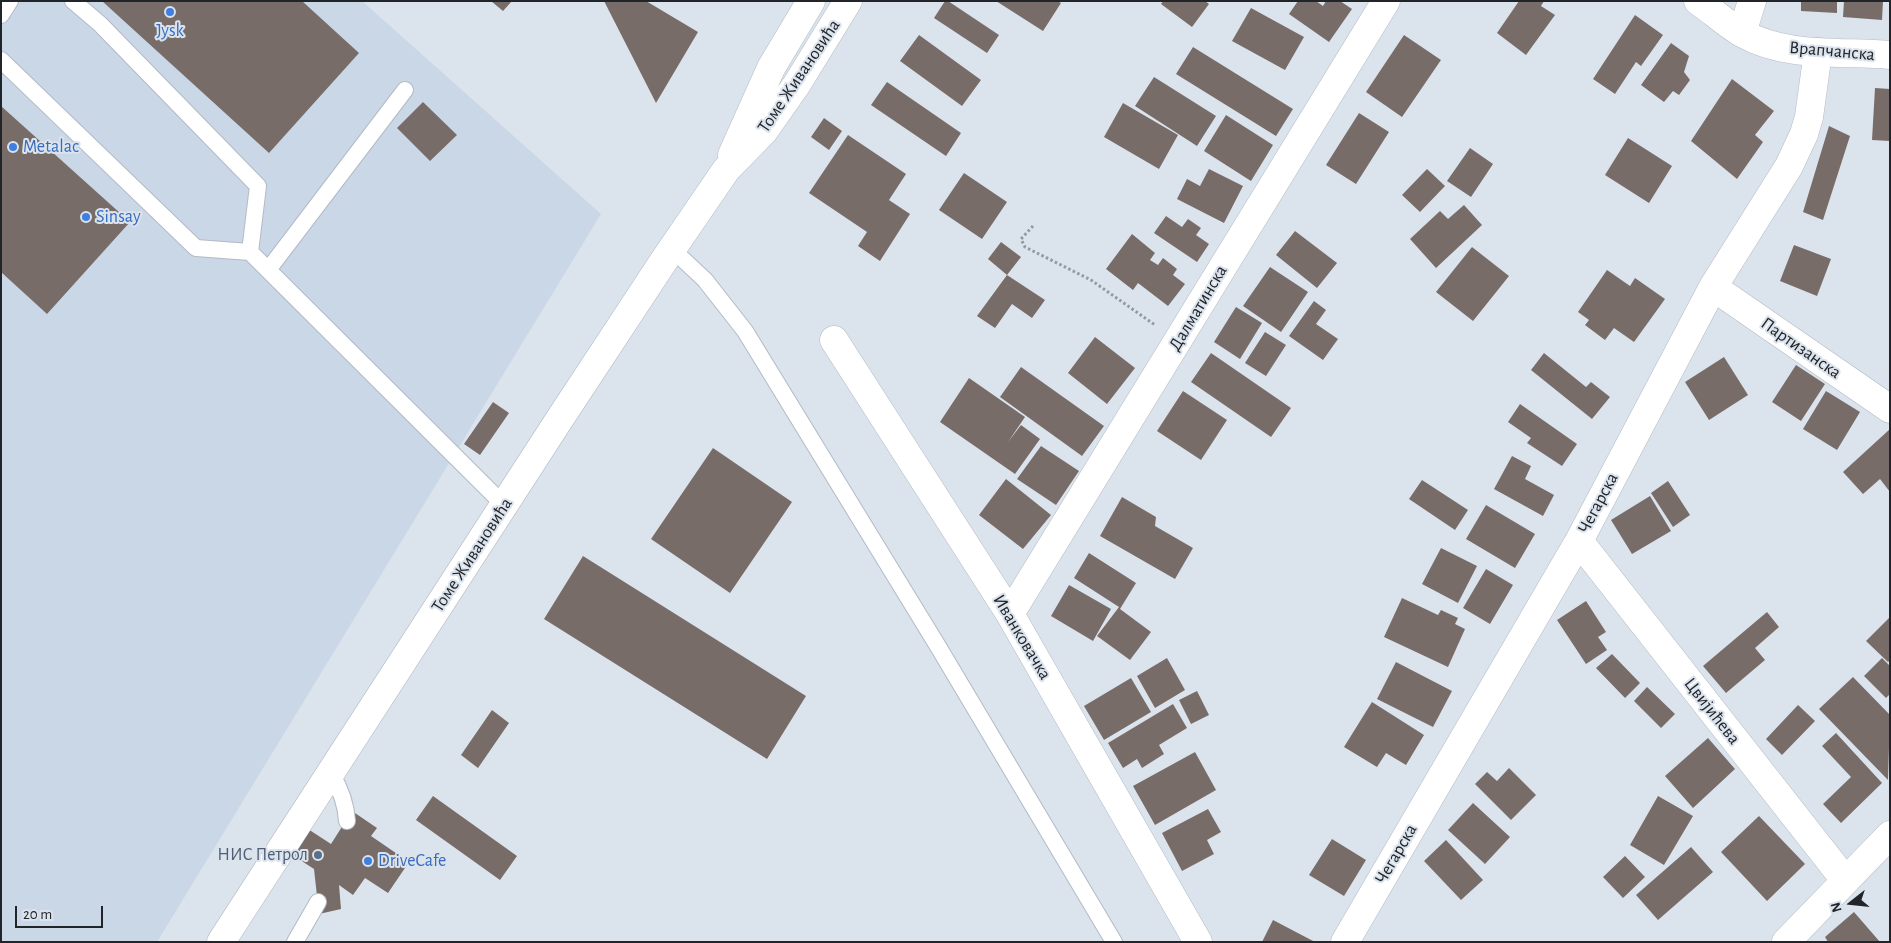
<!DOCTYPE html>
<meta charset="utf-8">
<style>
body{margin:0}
#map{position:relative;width:1891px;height:943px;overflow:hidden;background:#dbe3ed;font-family:"Alegreya Sans",sans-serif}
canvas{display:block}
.frame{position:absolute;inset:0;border:2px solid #212428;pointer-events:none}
.north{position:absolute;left:1826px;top:878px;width:50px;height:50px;-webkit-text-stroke:4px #dbe3ed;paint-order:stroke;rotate:254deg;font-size:14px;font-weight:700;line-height:20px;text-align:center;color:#212428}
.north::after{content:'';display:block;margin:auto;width:18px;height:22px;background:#212428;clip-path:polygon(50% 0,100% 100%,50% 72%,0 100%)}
.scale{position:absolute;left:15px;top:906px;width:88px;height:22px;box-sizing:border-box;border:2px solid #212428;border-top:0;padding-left:6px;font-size:15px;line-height:18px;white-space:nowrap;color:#212428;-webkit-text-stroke:4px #dbe3ed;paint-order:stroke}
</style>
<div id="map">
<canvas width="1891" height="943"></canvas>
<div class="frame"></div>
<div class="north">N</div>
<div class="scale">20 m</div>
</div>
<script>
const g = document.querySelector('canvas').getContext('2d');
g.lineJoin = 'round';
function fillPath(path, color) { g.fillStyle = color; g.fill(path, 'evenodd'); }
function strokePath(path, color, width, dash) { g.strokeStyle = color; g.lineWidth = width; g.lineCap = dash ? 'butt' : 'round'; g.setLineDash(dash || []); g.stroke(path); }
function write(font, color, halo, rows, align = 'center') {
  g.font = font + ' "Alegreya Sans",sans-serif'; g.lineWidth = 4; g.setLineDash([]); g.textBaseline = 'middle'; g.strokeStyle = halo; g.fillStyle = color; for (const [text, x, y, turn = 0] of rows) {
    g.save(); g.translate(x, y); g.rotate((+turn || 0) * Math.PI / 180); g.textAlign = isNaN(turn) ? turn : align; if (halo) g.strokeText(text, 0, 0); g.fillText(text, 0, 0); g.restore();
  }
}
fillPath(new Path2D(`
 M1,1H362L601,214L157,942H1Z`), '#cad7e7');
fillPath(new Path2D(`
 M102,1H302L359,53L269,153Z
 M491,1H512L503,11Z
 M604,1H646L698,32L656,103Z
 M945,1H948L999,35L987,53L934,18Z
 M996,1H1057L1061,3L1043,31Z
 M1163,1H1205L1209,4L1192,27L1161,4Z
 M1298,1H1316L1323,6L1326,1H1340L1352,9L1329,42L1289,14Z
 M1519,1H1544L1541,6L1555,15L1526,55L1497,33Z
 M1801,1H1837V13L1801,11Z
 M1844,1H1883L1882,20L1843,17Z
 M1251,8L1304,37L1285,70L1232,41Z
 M1635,15L1663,35L1641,66L1636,62L1615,94L1593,79Z
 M919,35L981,80L962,106L900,61Z
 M1404,35L1441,60L1402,117L1366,92Z
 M1671,43L1689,56L1684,72L1690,80L1679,95L1673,91L1664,102L1641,85Z
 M1193,47L1293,109L1276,136L1176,74Z
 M1154,77L1216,116L1197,146L1135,106Z
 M1732,79L1774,111L1755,135L1763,142L1737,179L1691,141Z
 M887,82L961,133L946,156L871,105Z
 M1875,88L1890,89V141L1872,140Z
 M423,102L457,135L430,161L397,128Z
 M1123,103L1178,135L1159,169L1104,137Z
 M1,106L130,222L47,314L1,272Z
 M1359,113L1389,132L1356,184L1326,165Z
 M1226,115L1273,145L1251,181L1204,151Z
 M824,118L842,131L829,150L811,137Z
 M1829,126L1850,136L1823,220L1803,212Z
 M848,135L906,174L889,200L910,214L880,261L858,246L867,232L809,193Z
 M1628,138L1672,166L1649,203L1605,175Z
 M1470,148L1493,164L1471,197L1447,181Z
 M1209,169L1243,186L1224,223L1177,199L1187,179L1200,186Z
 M1427,169L1445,186L1420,212L1402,195Z
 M964,173L1007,202L982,239L939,210Z
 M1464,205L1482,225L1436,268L1410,239L1440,211L1448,219Z
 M1166,216L1182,227L1188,219L1201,228L1196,235L1209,244L1197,262L1154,233Z
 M1295,231L1337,263L1317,288L1276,255Z
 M1132,234L1155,253L1150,260L1158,265L1163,258L1177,269L1173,275L1185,284L1168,306L1138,283L1133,290L1106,269Z
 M1001,242L1021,257L1007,275L988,259Z
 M1794,245L1831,259L1817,296L1780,281Z
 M1472,247L1509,276L1473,321L1436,292Z
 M1270,267L1308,292L1281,332L1243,306Z
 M1607,270L1630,286L1635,278L1665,299L1634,342L1614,328L1605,340L1585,325L1589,320L1578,312Z
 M1007,275L1045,300L1032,318L1012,304L995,328L977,316Z
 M1314,301L1326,310L1316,324L1338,339L1323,360L1289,336Z
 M1236,307L1262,323L1240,359L1214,342Z
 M1265,332L1286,345L1266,376L1245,363Z
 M1095,337L1135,368L1107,404L1068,373Z
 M1211,353L1291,408L1271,437L1191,382Z
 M1544,353L1586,387L1591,382L1610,397L1592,419L1531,370Z
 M1724,357L1748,395L1709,420L1685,382Z
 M1796,365L1825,384L1801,421L1772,402Z
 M1021,367L1104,426L1082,456L1000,397Z
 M969,378L1025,417L1008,442L1021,425L1040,439L1015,474L940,422Z
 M1183,391L1227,420L1201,460L1157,431Z
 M1826,391L1860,412L1837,450L1803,429Z
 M493,402L509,413L480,455L464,444Z
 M1520,404L1577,444L1562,466L1527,443L1531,438L1508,422Z
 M1890,429V492L1880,479L1863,494L1843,472Z
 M1041,446L1079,471L1056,505L1017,479Z
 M713,448L792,502L730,593L651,539Z
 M1512,456L1531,466L1525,479L1554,495L1543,516L1494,489Z
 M1006,479L1051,515L1023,549L979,515Z
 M1422,480L1468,510L1455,530L1409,499Z
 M1668,481L1690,515L1673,527L1651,493Z
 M1650,496L1671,531L1632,554L1611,520Z
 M1122,497L1156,517L1155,526L1193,548L1175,579L1100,536Z
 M1486,505L1535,534L1515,568L1466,539Z
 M1441,548L1477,566L1458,603L1422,584Z
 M1089,553L1136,583L1120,609L1151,632L1130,660L1097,636L1119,607L1074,578Z
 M583,556L806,696L767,759L544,619Z
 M1486,569L1513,585L1490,624L1463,608Z
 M1069,585L1111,609L1093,641L1051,616Z
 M1402,598L1438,615L1441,610L1458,618L1455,624L1465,629L1448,667L1384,637Z
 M1586,601L1606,632L1598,637L1607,650L1586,664L1557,620Z
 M1767,612L1779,627L1755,648L1765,660L1726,693L1703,666Z
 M1890,617V660L1888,662L1866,641Z
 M1612,654L1640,683L1625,698L1596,668Z
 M1167,658L1185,690L1155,708L1137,676Z
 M1882,658L1890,666V694L1886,698L1864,676Z
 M1396,662L1452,691L1433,727L1377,699Z
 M1853,677L1890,715L1888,780L1819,709Z
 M1131,678L1151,712L1104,740L1084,706Z
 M1647,687L1675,714L1661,728L1634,701Z
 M1197,691L1209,715L1191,724L1179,700Z
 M1372,702L1424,735L1406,765L1386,753L1377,767L1344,747Z
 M1173,704L1187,728L1159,745L1164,754L1142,768L1137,759L1123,768L1108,743Z
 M1798,705L1815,721L1782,755L1766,739Z
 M492,710L509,723L478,768L461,755Z
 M1836,733L1882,783L1841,823L1823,804L1851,777L1822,746Z
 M1708,738L1735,769L1693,808L1665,776Z
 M1195,752L1216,790L1155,825L1133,786Z
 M1509,768L1536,795L1511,820L1475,784L1487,772L1497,781Z
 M433,796L517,856L500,880L416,820Z
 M1658,796L1693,816L1664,865L1630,845Z
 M1473,803L1510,837L1485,864L1448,830Z
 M1208,809L1221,832L1207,840L1214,854L1182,871L1162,833Z
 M352,811L377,828L371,836L409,862L388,893L365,878L353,895L339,885L341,909L319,914L314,869L291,854L308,829L331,844Z
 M1759,816L1805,864L1767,901L1721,852Z
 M1332,839L1366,860L1344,896L1309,875Z
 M1446,840L1483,880L1461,900L1424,861Z
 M1691,847L1713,872L1658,920L1636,895Z
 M1625,856L1645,877L1623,898L1603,877Z
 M1854,912L1880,942H1828L1825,937Z
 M1273,920L1315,942H1262Z`), '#786c69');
const lane = new Path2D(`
 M73,1L100,24L258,186L250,252
 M1,15L10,1
 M1,60L196,248L250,252L504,505
 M672,249L705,280L745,331L939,648L1114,942
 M268,270L405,90
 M331,773C340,788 346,802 347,821
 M295,942L318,902`);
const street = new Path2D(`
 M1742,33L1752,1
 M1713,287L1890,409
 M834,340L1010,614L1198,942
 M1579,541L1845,880
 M1010,614L1386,1
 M1345,942L1579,541L1713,287L1789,166L1804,134L1809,117L1818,52
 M1786,942L1890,835`);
const secondary = new Path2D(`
 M1698,1C1713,11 1726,24 1742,33C1785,58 1842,51 1890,55
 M732,155L771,68L811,1
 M221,942L559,420L663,262L726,170L764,131L797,84L848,1`);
strokePath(lane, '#b3bac4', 18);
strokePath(street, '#b3bac4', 29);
strokePath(secondary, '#b3bac4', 29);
strokePath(new Path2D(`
 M1033,226L1021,239L1025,247L1091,280L1155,325`), '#9399a0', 3, [2.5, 2.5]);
strokePath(lane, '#fff', 16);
strokePath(street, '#fff', 28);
strokePath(secondary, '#fff', 28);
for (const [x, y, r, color] of [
 [170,12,5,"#3f7fe0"],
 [13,147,5,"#3f7fe0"],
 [86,217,5,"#3f7fe0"],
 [318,855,5,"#5c6f8a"],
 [368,861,5,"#3f7fe0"]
]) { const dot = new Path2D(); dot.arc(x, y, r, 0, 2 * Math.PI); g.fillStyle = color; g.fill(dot); strokePath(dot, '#dbe3ed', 2); }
write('18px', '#366cbe', '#dbe3ed', [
 ["Jysk",170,31,"center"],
 ["Metalac",23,147],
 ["Sinsay",96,217],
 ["DriveCafe",378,861]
], 'left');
write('18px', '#212428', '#dbe3ed', [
 ["Врапчанска",1832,51,5],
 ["Томе Живановића",799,76,-56],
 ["Далматинска",1198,308,-59],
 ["Партизанска",1801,348,35],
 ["Чегарска",1598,503,-62],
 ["Томе Живановића",472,555,-57],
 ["Иванковачка",1022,637,59],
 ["Цвијићева",1712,711,52],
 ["Чегарска",1396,854,-60]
]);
write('18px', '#4e5e75', '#dbe3ed', [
 ["НИС Петрол",308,855]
], 'right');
</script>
